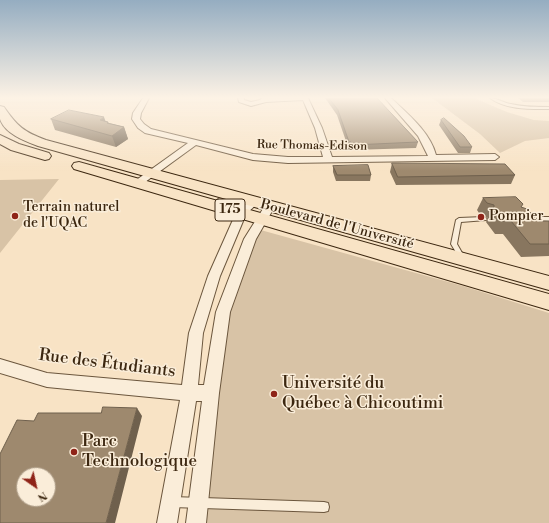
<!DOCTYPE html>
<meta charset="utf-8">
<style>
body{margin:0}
#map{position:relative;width:549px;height:523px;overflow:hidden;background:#f8e3c5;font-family:"Libre Bodoni",serif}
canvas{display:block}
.north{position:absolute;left:16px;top:467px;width:40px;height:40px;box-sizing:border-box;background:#faedd9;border:1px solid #ae9e89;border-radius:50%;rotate:146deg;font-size:11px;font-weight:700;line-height:16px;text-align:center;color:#3c2710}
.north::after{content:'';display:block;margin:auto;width:14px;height:18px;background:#8f2418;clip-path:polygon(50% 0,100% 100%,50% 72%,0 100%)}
</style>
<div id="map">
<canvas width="549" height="523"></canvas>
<div class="north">N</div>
</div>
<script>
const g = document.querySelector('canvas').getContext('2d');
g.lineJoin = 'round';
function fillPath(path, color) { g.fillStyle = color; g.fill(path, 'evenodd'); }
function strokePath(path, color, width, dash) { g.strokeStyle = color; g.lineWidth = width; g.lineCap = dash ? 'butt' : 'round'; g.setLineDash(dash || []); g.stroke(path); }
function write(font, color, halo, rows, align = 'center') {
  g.font = font + ' "Libre Bodoni",serif'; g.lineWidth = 3; g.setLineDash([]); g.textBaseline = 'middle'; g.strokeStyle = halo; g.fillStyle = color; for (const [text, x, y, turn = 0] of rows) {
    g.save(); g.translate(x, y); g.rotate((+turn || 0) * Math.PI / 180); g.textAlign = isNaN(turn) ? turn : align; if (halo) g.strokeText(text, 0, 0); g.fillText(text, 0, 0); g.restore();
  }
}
fillPath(new Path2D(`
 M432,98H474L507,112L534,120L549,121V138L525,141L500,153L480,134Z
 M59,179L0,253V180Z
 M257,229L463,286L549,313V523H194L223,312Z`), '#d8c3a6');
const lane = new Path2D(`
 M490,98C497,98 504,103 511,104C524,107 536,107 549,107V109C530,109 506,110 490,98Z
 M484,217L487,219L486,220L461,222L457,244L465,258L462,260L460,259L451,244L456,220L459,218Z
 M529,217H549V221L527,220L526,219L527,218Z
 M172,497L324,502L328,503L329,507L328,511L324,512L172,507L168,506L167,502L168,498Z`);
const street = new Path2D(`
 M143,98H149L141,113L140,119L144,124L151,129L253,154L288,157H323L315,128L303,100L266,102L251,106L239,102L238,98H244V100L251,102L260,100L262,98H308L322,128L332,157L428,156L418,136L385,98H391C408,114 430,132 436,155L495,154L499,157L495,160L288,163L253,160L196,145L141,185L138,186L133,183L135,181L188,143L145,133L138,128L132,119L133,113Z
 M254,199L259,202L246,214L220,276L203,333L198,385H204L216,312L244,239L266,204H274L275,206L256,239L230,312L219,393L206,523H186L202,401H196L177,523H157L180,400L47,387L0,373V359L47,373L182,385L189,333L208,276L236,213L250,200Z`);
const primary = new Path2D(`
 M0,106L4,107C17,126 24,132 46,140L549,276V290L38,146C25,141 5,134 0,119C0,115 0,110 0,106Z
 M0,135L19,144L49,153L51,156L49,159L45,160L11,150L0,144Z
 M79,162L549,294V310L74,169L72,166L74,163Z`);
strokePath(lane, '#6b563d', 2);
strokePath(street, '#6b563d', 2);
strokePath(primary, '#3c2710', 2);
fillPath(lane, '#faedd9');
fillPath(street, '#faedd9');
fillPath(primary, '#f8e3c5');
fillPath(new Path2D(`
 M325,98H377L418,142L416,148L352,150L351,147H348L337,115Z
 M518,98H549V102H523Z
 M51,119L105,121L108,122L109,123L124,127L128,139L116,147L55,130Z
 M441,120L472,147L470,153H458L439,125Z
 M392,163L515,175L511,184L396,185L390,172Z
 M333,166L371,175L370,181H336L333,172Z
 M483,198L521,207L539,221H549V256L521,257L503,234H495L486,222L488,218L481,216L477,210Z`), '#88765f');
fillPath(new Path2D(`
 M104,117L108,128L100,120Z
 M124,127L128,139L116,147L112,136Z
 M137,408L142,416L115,523H106Z`), '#6f604d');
const building = new Path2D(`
 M329,98H377L418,142L353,145L351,142H349L338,110Z
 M69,110L104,117L100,120L108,122L107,123L124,127L112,136L51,119Z
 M444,118L464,136L472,147H460L441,120Z
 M392,163L505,164L515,175L398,177Z
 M368,165L371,175H337L333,166Z
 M516,197L523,204L521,207L527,209L539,221H549V244H530L511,221H502L492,209L494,207V205L487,203L483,198Z
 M103,407L137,408L106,523H0V454L17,420L34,421L38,413H101ZM24,475H48V499H24Z`);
fillPath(building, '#9e896e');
strokePath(building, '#6f604d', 1);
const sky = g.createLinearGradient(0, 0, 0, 171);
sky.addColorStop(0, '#95adc1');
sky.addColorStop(0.57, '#fcf2e5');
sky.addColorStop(1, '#fcf2e500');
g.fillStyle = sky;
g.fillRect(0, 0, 549, 171);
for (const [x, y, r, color] of [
 [15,216,4,"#8f2418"],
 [481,217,4,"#8f2418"],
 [274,394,4,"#8f2418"],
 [74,452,4,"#8f2418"]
]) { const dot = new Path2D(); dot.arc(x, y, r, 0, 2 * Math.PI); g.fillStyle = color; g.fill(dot); strokePath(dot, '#faedd9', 1.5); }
write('12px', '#3c2710', '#faedd9', [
 ["Rue Thomas-Edison",312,146,1]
]);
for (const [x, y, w] of [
 [230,210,30]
]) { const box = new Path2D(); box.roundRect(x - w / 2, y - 11, w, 22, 3); g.fillStyle = '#faedd9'; g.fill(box); strokePath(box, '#3c2710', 1); }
write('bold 13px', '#3c2710', null, [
 ["175",230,210]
]);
write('14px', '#3c2710', '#faedd9', [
 ["Terrain naturel",23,208],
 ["de l'UQAC",23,224],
 ["Pompier",489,217]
], 'left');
write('14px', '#3c2710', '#faedd9', [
 ["Boulevard de l'Université",337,225,15]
]);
write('17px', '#3c2710', '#faedd9', [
 ["Rue des Étudiants",107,364,7]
]);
write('17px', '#3c2710', '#faedd9', [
 ["Université du",282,384],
 ["Québec à Chicoutimi",282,404],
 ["Parc",82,442],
 ["Technologique",82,462]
], 'left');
</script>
